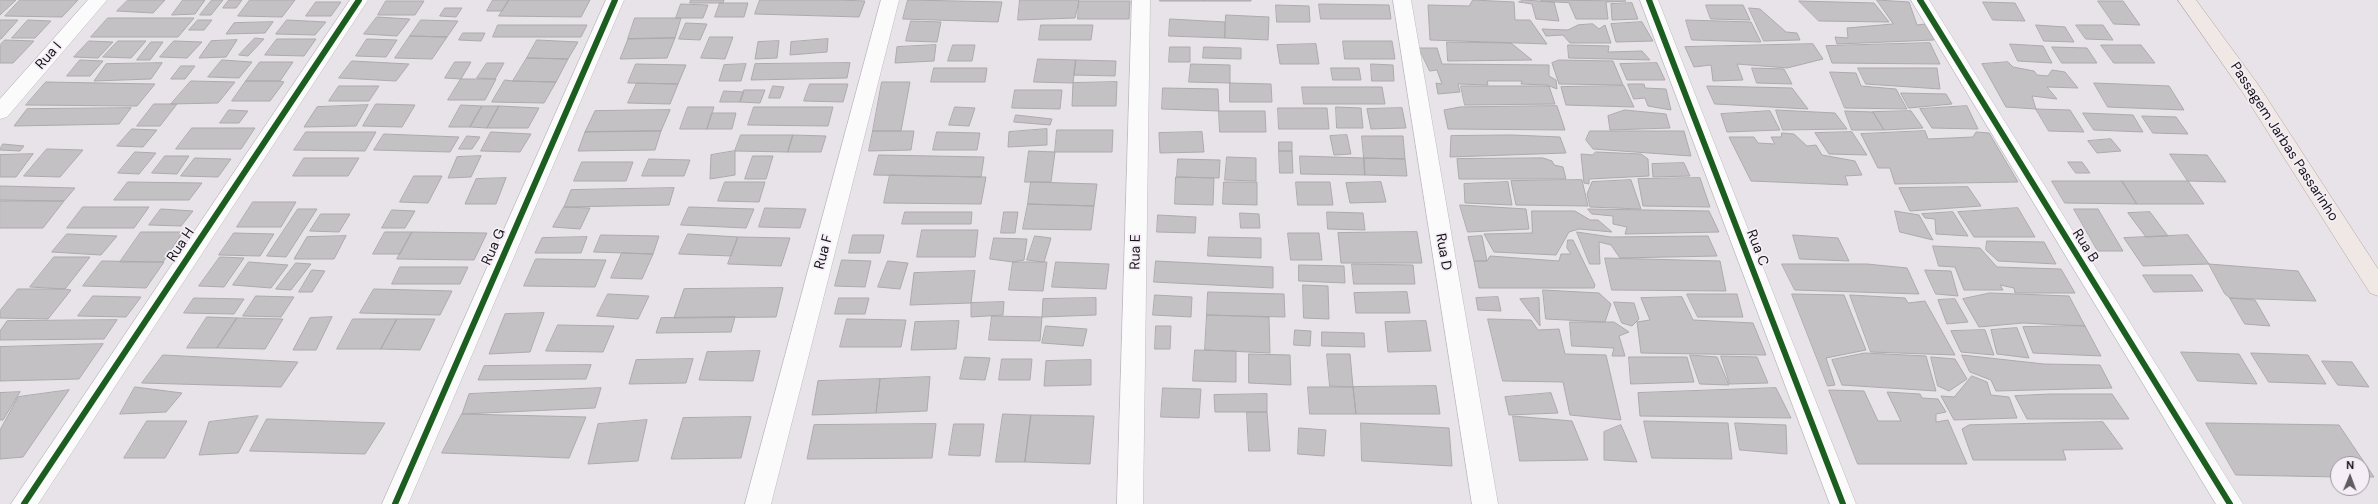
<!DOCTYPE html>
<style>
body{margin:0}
#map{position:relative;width:2378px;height:504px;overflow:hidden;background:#e7e3e8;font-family:"DM Sans",sans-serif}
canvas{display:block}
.north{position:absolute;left:2330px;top:456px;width:40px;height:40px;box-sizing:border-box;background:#f5eef7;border:1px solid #9c979e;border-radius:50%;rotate:1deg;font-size:11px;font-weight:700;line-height:16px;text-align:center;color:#171518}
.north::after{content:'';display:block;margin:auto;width:14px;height:18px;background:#605d61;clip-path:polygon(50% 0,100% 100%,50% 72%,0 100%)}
</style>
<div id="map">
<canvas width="2378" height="504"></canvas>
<div class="north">N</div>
</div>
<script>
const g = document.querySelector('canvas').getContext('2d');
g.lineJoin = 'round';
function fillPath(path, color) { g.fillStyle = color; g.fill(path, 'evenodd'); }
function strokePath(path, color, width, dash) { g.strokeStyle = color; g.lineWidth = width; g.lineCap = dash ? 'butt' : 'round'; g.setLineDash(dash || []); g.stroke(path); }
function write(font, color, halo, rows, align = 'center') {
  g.font = font + ' "DM Sans",sans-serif'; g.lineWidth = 3.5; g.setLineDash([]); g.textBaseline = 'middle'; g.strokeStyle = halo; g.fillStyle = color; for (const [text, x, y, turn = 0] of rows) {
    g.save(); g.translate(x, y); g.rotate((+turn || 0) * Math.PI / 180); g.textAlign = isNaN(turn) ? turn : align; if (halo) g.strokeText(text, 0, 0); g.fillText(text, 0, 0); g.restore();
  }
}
const building = new Path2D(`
 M0,0H16L0,15Z
 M20,0H78L62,17L5,16Z
 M128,0H165L153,13L117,11Z
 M183,0H205L195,14L172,15Z
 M212,0H223L211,15H200Z
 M229,0H242L236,8H223Z
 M250,0H295L282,17L238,16Z
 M493,0H509L502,11H487Z
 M509,0H590L581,17L499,16Z
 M691,0H724L723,3H690Z
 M760,0H837L865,1L859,17L755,14Z
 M908,0H910L1002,2L998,22L903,19Z
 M1020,0H1078L1079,1L1075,18L1018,20Z
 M1160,0H1204V1H1160Z
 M1204,0H1251V1H1204Z
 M1473,0L1514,2L1515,20H1530L1547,44L1430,40L1428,5L1469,6Z
 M1524,0L1554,2L1559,21L1536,19L1532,4L1519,2Z
 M1877,0L1909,2L1917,25L1925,24L1934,40L1837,44L1835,37L1848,38L1847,28L1893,24Z
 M386,1H424L415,15H378Z
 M1079,1H1130L1129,19H1078Z
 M1541,1V0L1626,1L1606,2L1608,19H1576L1569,3Z
 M1799,1L1874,3L1889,22L1819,21Z
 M2098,1H2123L2140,25L2114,24Z
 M316,2H341L331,16H306Z
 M1983,2L2015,3L2025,21L1993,20Z
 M720,3H748L744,17H715Z
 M1632,3L1638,19L1612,20L1611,4Z
 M681,4L708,5L703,18H676Z
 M1319,4L1389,5L1391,19H1321Z
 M1276,5L1309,6L1310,22H1277Z
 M1706,5H1743L1750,20L1711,19Z
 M445,8H462L456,17L440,16Z
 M1749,8L1760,9L1786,32L1797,33L1800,40L1764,41Z
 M1226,15L1269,17L1268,40L1225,38Z
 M377,17L410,19L397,36L364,34Z
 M108,18H194L178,37H91Z
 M635,18H681L675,38L628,39Z
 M1170,19L1225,22V38L1169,36Z
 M0,20H18L1,39H0Z
 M28,20L51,21L35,38H12Z
 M198,20H212L204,30H189Z
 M287,20L326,22L315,35L276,34Z
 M421,20L458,21L447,37L410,36Z
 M1686,20L1751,22L1761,42L1692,40Z
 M911,21L941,22L937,42L906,41Z
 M273,22L265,33L226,34L234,23Z
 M1642,22L1653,41L1616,42L1611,24Z
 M686,23L707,24L700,40L679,39Z
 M1593,24L1599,29L1605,25L1611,43H1570L1563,35L1546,36L1542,29L1568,30L1578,25Z
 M498,25H587L581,37H493Z
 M1041,25H1093L1091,40H1039Z
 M2036,25L2065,27L2074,42L2044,41Z
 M2076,25H2103L2113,40L2086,39Z
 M463,33H485L481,41L459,40Z
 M410,36L447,37L432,59L395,58Z
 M710,37H733L725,59L701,58Z
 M255,38L264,39L248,56L239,55Z
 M675,38L667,58L620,59L628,39Z
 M277,39H316L304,56L265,55Z
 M367,39L397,40L386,57L356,56Z
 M828,39L827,52L790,55L791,42Z
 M5,40L34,41L13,63H0V45Z
 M237,40L226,57L199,58L211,41Z
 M537,40L578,42L568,59L527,58Z
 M89,41L113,42L98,58L74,57Z
 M118,41H146L131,58L103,57Z
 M174,41L202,42L187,58L160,57Z
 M779,41L777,58L755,59L758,42Z
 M1343,41H1392L1395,59H1345Z
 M151,42H163L150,60H137Z
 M1447,42L1511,43L1532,60L1448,61Z
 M1930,43L1940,64L1832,63L1826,46Z
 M1316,44L1319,64H1280L1277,45Z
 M1813,44L1823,59L1787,68L1737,64L1743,80L1713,81L1711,65L1694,67L1685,47Z
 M2010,44L2043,46L2052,63L2018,61Z
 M936,45L934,61L895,63L897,47Z
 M953,45H975L972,61H948Z
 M1568,45L1609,46L1608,52L1642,51L1650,60L1569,58Z
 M2101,45H2141L2155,63H2114Z
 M1170,47H1190V62H1169Z
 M1204,47L1241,48V59L1203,58Z
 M2052,47L2087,48L2097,63H2062Z
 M1419,48H1437L1442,64L1549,65V76L1556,80L1557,89L1547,85L1521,84L1522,81H1487L1488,85L1458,84L1460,92L1438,94L1436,83L1442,84L1437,70L1430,71Z
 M527,58L568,59L556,82L513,81Z
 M1038,59L1076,60L1073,83L1034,82Z
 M80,60L103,61L90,76H67Z
 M222,60L252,62L239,78L208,77Z
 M1076,60L1116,61L1115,76L1074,75Z
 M1559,60L1613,61L1623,85L1559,84L1552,63Z
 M352,61L409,64L396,81L339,78Z
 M260,62H293L280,81H246Z
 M455,62H471L461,79L445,78Z
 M2008,62L2013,67L2034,71L2037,75L2048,76L2052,70L2065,72L2078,88L2047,87L2057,99L2032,96L2036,109L2006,107L1982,64Z
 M162,63L151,79L94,81L106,64Z
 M487,63H504L495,79L477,78Z
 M850,63L847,78L751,80L755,64Z
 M1657,63L1665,80H1627L1620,64Z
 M636,64L686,65L678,84L628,83Z
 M746,64L741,81H719L724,65Z
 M1191,64L1230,65V83L1189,82Z
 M1371,64L1393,65L1394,81H1372Z
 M181,66H195L185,79H171Z
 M934,68H987L985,82H931Z
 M1331,68H1359L1361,80H1333Z
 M1752,68L1784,69L1792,84L1757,83Z
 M1858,68H1937L1940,89L1866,84Z
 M1830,72L1856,73L1861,86L1896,89L1907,109L1845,108Z
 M461,79H496L485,100H448Z
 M505,80L513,81L556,82L544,103L492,102Z
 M191,81L235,82L218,103L171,104Z
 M246,81H280L284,82L270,101H232Z
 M46,82L155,84L137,106L26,105Z
 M882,82H910L901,131H873Z
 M1117,82L1116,106H1072L1073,83Z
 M637,83L678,84L670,104L628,103Z
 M1230,83L1271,84L1272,102H1230Z
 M2094,83L2169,86L2184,110L2108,107Z
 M810,84H848L843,102L804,101Z
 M1628,84H1644L1645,88L1666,89L1671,110L1648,106L1645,98L1634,99Z
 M339,86H379L369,101H329Z
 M773,86L784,87L780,98H769Z
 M1461,86H1549L1555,104L1465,105Z
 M1624,86L1634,107L1566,105L1561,87Z
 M1707,86L1792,88L1808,109L1715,104Z
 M1302,87H1382L1385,104H1304Z
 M1163,88L1218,89L1219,111L1162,109Z
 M744,90H765L760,103L740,102Z
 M1015,90H1062L1060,109L1012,108Z
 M724,91L744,92L740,102H720Z
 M1901,93L1946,94L1952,104L1909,108Z
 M154,104H177L160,126H137Z
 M376,104L415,105L402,127L363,126Z
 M368,105L356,126L304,127L317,107Z
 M461,105L482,106L470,127H449Z
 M482,106H499L487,128L470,127Z
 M499,106L539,108L528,128H487Z
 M1557,106L1565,130L1448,129L1444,110L1460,107Z
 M1967,106L1978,129L1932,128L1920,109Z
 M688,107H714L707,129H680Z
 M754,107H833L828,126L748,125Z
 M955,107L975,108L969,126L949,125Z
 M1336,107L1361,108L1363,128H1337Z
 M131,108L119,124L14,126L27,109Z
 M1278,108H1327L1329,129H1279Z
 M1402,108L1406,128L1371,129L1367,109Z
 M2036,109L2070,110L2084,132L2049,131Z
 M229,110L248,111L239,123H220Z
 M670,110L661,131L585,132L595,111Z
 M1625,110L1666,114L1670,128L1610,130L1608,116Z
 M1776,110L1835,113L1847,129L1783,130Z
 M1219,111H1265L1266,132H1220Z
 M1770,111L1780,130L1727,132L1721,114Z
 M1845,111L1873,112L1884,130H1852Z
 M1911,111L1923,128L1884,130L1873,112Z
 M712,113H736L732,129H707Z
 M2083,113L2133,115L2143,132L2094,130Z
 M1016,115L1052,119L1050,125L1014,122Z
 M2142,116L2176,117L2188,134L2153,133Z
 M192,128H255L241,149H176Z
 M132,129L157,130L143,147L117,146Z
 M1047,129V145L1008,147L1009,132Z
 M1057,130H1113L1112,152H1055Z
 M661,131L655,150L578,151L585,132Z
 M873,131H914L911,150L869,151Z
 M1590,131H1684L1691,156L1593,149L1586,140Z
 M1925,131L1928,139L1973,137L1976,132L1989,133L2018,182L1895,184L1890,168H1878L1861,134Z
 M306,132H376L365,151L294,150Z
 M491,132L531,134L520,152L481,151Z
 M937,132L980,133L977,150H933Z
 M1202,132L1204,152L1160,153L1159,133Z
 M1852,132L1867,155L1829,154L1815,133Z
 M1782,133L1794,134L1807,146L1816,145L1822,155L1855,161L1862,175L1845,176L1848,185L1751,181L1729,137H1754L1758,143L1775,144L1771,137H1781Z
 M384,134L459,137L450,152L374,150Z
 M741,135H793L788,152L735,151Z
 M793,135L826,136L821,152H788Z
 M1347,135L1351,154L1334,155L1330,136Z
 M1512,135L1560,137L1566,153L1450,157L1451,136Z
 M467,136L480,137L472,149H459Z
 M1362,136H1403L1405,159L1364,158Z
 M2111,139L2121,151L2097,153L2088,141Z
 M1279,142H1292V151H1279Z
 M3,144L24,146L20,151L0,150Z
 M47,149L83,150L60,177L24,176Z
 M735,151V175L710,179L711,155Z
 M1029,151L1055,152L1051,182H1025Z
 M1279,151H1292L1293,173H1280Z
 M135,152L156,153L139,174L118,173Z
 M1596,152L1641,154L1648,159L1649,176L1589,179V184L1584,183L1581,154L1592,155Z
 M33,154L16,177H0V155Z
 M2170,154L2207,155L2226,182L2188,181Z
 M879,155L984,157L981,177L874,175Z
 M165,156H189L177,174L152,173Z
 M481,156L471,177L448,178L457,157Z
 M753,156H773L766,179H745Z
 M1300,156L1364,158L1365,175L1301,174Z
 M1227,157L1256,158V181L1225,180Z
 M195,158L231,159L218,177L181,176Z
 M304,158H359L348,176H293Z
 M1364,158L1405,159L1407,176L1365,175Z
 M1543,158L1552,161L1554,165L1563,167L1566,179H1459L1457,159Z
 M649,159L690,160L684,176H642Z
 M1178,159L1220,160L1219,178L1177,177Z
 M582,162H633L626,181H574Z
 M2068,162H2082L2090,173H2076Z
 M1684,163L1690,176L1653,177L1652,164Z
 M890,175L981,177H986L981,204L884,203Z
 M414,176H442L428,203L400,202Z
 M1176,177L1214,178L1213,205L1175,204Z
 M506,178L496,204H465L476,179Z
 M1700,178L1710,207L1643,206L1638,179Z
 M1582,180L1588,206L1516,205L1511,181Z
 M1631,180L1641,209L1590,207L1587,194L1592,182Z
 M2052,181H2122L2137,204L2065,203Z
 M2122,181H2188L2204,204H2137Z
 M128,182L202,183L189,200H114Z
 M725,182H765L759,202L718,201Z
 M1031,182L1097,184L1094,206L1028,204Z
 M1224,182H1257V205L1223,204Z
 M1296,182H1330L1333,205H1298Z
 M1381,182L1386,202L1350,203L1346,183Z
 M1508,182L1512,205L1465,203L1464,184Z
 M0,186L75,188L64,201L0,200Z
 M1968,187L1981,206L1910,211L1899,188Z
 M674,188L669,205L564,207L571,190Z
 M0,201H64L43,228H0Z
 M253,202H296L281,227H237Z
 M1028,204L1094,206L1091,230L1023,229Z
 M1460,205L1526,209L1529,229L1468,232Z
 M83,207H149L134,228H67Z
 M564,207L590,208L580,229L553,227Z
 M689,207L754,209L746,228L681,225Z
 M765,208L806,209L800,228L759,227Z
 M2018,208L2035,237H1974L1958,212Z
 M161,209L193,211L181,226L149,225Z
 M298,209H317L286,257L267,256Z
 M1588,209L1709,211L1719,232L1625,234L1627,227L1613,224V216L1592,214Z
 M2074,209H2098L2123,251H2098Z
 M392,210L415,211L405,228H382Z
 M1532,211H1575L1590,220H1598L1612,232L1579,229L1569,232L1556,255L1494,252L1484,234L1532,233Z
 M1895,211L1919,215L1933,240L1900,232Z
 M905,212H972L971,224H902Z
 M1004,212H1018L1015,233H1001Z
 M1327,212L1363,213L1365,230L1328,229Z
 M1953,212L1968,236L1936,234L1935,219L1925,218L1922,214Z
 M2150,212L2168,236L2146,237L2128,213Z
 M1240,213L1259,214L1260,228H1241Z
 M321,214H350L339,232L310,231Z
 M1158,215L1196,217L1195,233L1157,232Z
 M922,230H978L975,257H917Z
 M141,232H183L163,262H120Z
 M385,232H412L400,254H373Z
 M412,232L487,233L474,260L397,259Z
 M1417,232L1422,263H1341L1338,233Z
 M1577,232L1611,237L1708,236L1717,256L1620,258L1611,245L1599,242L1600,264H1590Z
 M234,233L274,234L260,256L219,255Z
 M1288,233H1319L1322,260H1291Z
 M67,234L117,236L101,255L52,252Z
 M688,234L738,237L731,256L679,254Z
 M601,235L659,236L653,254L594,252Z
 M853,235H884L880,253H849Z
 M1793,235L1838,238L1849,261L1800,259Z
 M2188,235L2209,264L2143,266L2124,238Z
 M346,236L334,259H294L307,237Z
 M1035,236L1051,238L1044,262L1027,260Z
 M1482,236L1487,261H1474L1468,237Z
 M587,237L581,253H535L542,238Z
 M738,237L790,238L781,266L728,264Z
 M1209,237L1261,238V258L1208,256Z
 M994,238L1027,239L1024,260L1013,262L990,259Z
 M1568,240H1573L1595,285L1594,288H1479L1474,261H1487L1490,256L1559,261L1561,254H1571L1567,248Z
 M1987,241L2044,242L2056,264L1998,261L1986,250Z
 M1933,246L1980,248L1997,267L2061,269L2075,293H2015L2014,288L2000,285L2003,290H1964L1955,267L1939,266Z
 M622,253L653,254L642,279L611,278Z
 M54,257H90L65,289L30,287Z
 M220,257L244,258L224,287L199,286Z
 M1605,258L1720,261L1726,291L1612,290Z
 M536,259L606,260L595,287L524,286Z
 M842,260L871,261L865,287L835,286Z
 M102,261L164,262L146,288L83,286Z
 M888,261L908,263L900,289L878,287Z
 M1156,261L1273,267V288L1154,282Z
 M249,262L288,265L271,288L233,285Z
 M1013,262H1047L1043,291L1009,290Z
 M1056,262L1109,264L1106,289L1052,287Z
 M296,263L311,264L291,290L276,289Z
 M1352,264L1413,265L1415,284H1354Z
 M1782,264H1867L1907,268L1919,294L1795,290Z
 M2209,264L2298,271L2316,301L2230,298L2225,294Z
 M1299,265L1344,266L1345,283L1299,281Z
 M400,267H468L460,284H392Z
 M312,270L325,271L312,292H299Z
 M1925,270L1951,271L1958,296L1936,294Z
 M975,271L971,303L910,305L914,273Z
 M2143,275H2192L2203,291L2154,292Z
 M1303,285L1328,286L1329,319L1304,318Z
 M783,288L776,317L674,318L684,289Z
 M18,289H65L71,290L48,319L0,318V311Z
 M374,289L452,291L440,315L360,313Z
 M1543,290L1599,293L1611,304L1605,322L1546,319Z
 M1208,292L1284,294L1285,317L1207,315Z
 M1407,292L1410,313H1356L1354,293Z
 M1990,293L2069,296L2085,326L2023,323L1979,327L1963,299Z
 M608,294L649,296L638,319L597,316Z
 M1687,294H1737L1743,317H1698Z
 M1792,294L1844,295L1866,350L1826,358L1835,385L1828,386Z
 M1155,295L1192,297L1191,317L1153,315Z
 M1850,295L1905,298L1908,303L1925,301L1955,355L1871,352Z
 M93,296L141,297L126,317L78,316Z
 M256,296L294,297L281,317L243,316Z
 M1498,297L1501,311L1478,310L1476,298Z
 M1682,297L1693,320L1753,323L1766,355L1641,353L1637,322L1650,320L1641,298Z
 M194,298L244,299L234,314L184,313Z
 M839,298H869L865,314H835Z
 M1096,298V315L1042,317L1043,299Z
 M1539,298L1540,326L1520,299Z
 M2230,298L2255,300L2270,326L2245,324Z
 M1955,299L1968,322L1947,324L1938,300Z
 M1004,302L1003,315L971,317V303Z
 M1614,302L1634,303L1639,319L1632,326L1622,323Z
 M544,313L530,352L489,354L505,314Z
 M1207,315L1269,317L1270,353L1205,350Z
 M992,316L1042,317L1040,341L989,340Z
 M207,317L237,318L217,348H187Z
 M332,317L316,350H293L310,318Z
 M735,317L731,332L656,333L661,318Z
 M237,318L283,319L265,349L217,348Z
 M353,319H397L381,349H337Z
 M397,319H435L420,350L381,349Z
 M847,319L906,320L901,347H840Z
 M1488,319L1531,320L1538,330L1559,329L1565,354L1606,355L1621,420L1570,415L1563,382L1503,381Z
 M117,320L104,339L0,340V331L7,321Z
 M959,321L956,349L911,350L915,322Z
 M1426,321L1431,351L1388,352L1385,322Z
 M1570,322H1614L1629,332L1619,336L1625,356H1612L1614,348L1572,346Z
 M558,325L614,326L603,352L546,351Z
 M1046,326L1087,329L1083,346L1042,343Z
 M1156,326H1171L1170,349H1155Z
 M2085,326L2101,356L2033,353L2023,327Z
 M2017,328L2029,358L1997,354L1991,330Z
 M1295,330L1311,331L1310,346L1294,345Z
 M1985,330L1994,355L1961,352L1951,331Z
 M1322,332L1364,333L1365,347L1322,346Z
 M103,344L79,379L0,381V347Z
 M1195,350L1236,351V382L1193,381Z
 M760,351L753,381L699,380L707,352Z
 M2181,352L2239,354L2257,384L2198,381Z
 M1865,353L1926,356L1936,391L1842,385L1832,360Z
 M2251,353L2308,355L2326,384L2269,382Z
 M1249,354L1290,355L1291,385L1249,383Z
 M1327,354H1350L1353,387L1330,386Z
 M163,355L298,362L281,387L142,383Z
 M1690,355L1717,357L1729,385L1700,384Z
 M1962,355L2044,364L2100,365L2112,388L1996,391L1991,380L1970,372Z
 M1721,356L1757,357L1768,383L1730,384Z
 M965,357L990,358L985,380L960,379Z
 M1629,357H1687L1694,382L1631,384Z
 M1931,357L1955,359L1967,379L1949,391L1938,386Z
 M693,359L686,383L629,384L636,360Z
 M1002,359H1032L1030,380H999Z
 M1091,360V385L1044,386L1046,361Z
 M2322,361L2352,362L2369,387L2338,385Z
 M591,365L586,379L478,380L484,366Z
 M1972,376L1987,382L1991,395L2009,397L2017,418L1954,420L1941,396L1954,397Z
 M930,377L927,411L876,413L880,379Z
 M880,379L876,413L812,415L818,381Z
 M1436,386L1440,414H1356L1353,387Z
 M135,387L182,393L166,412L120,414Z
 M1308,387H1353L1356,414H1310Z
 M601,388L595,408L462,414L469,394Z
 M1163,388L1201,389L1199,418L1161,417Z
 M1776,388L1791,418L1640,416L1638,393Z
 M69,390L23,457L0,459V430L18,397Z
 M1829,390L1864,391L1878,421H1901L1887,392L1920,394L1922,398L1938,399L1946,412L1936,414V422L1948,420L1967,464H1858Z
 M20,392L3,420H0V393Z
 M1551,393L1558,413L1509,415L1505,397Z
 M1267,394V412H1215L1214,395Z
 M2051,394H2112L2129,419H2027L2015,396Z
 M1247,412H1267L1270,451H1249Z
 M462,414L586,417L569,458L442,453Z
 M1003,414L1031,415L1025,462H996Z
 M1031,415L1094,416L1090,464L1025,462Z
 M258,416L238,453L199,455L209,422Z
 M1513,416L1572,421L1588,460L1520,461Z
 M751,417L741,458L671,459L683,418Z
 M267,419L385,423L365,454L250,451Z
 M647,420L638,461L588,464L598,424Z
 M147,421H187L165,458H124Z
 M1644,421L1728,423L1732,459L1652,458Z
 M2103,422L2123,449L2063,450L2066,460H1973L1962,429L1969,425Z
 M1361,423L1449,428L1452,466L1362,461Z
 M1735,423L1786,425L1787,454L1740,450Z
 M2206,423L2339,425L2374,477H2362V464H2338V477L2236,475Z
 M936,424L932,458L807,459L814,425Z
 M954,424H984L980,456L949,455Z
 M1621,425L1637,462L1604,460V432Z
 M1299,428L1326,430L1324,456L1298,454Z`);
fillPath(building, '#c4c1c5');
strokePath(building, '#adaaad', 1);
const minor = new Path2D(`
 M88,0H107L7,117L0,119V99Z
 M350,0H368L38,504H11Z
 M606,0H624L408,504H382Z
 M881,0H899L771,504H745Z
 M1132,0H1150L1143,504H1117Z
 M1393,0H1411L1498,504H1472Z
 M1640,0H1658L1856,504H1830Z
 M1911,0H1929L2243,504H2216Z`);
const major = new Path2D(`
 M2178,0H2196L2257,83L2378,269V296L2370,293L2243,93Z`);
strokePath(minor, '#bfbcc0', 1);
strokePath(major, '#b3a4a2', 1);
fillPath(minor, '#fbfbfc');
fillPath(major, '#f0e8e5');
strokePath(new Path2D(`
 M1649,0L1843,504
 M1920,0L2230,504
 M24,504L359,0
 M395,504L615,0`), '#1b5e20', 6);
write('14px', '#171518', '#f5eef7', [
 ["Rua I",49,56,-49],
 ["Passagem Jarbas Passarinho",2284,142,57],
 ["Rua H",181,245,-56],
 ["Rua B",2085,246,58],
 ["Rua G",494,247,-66],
 ["Rua C",1757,248,69],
 ["Rua F",824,252,-75],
 ["Rua E",1136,252,-89],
 ["Rua D",1443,252,80]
]);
</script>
